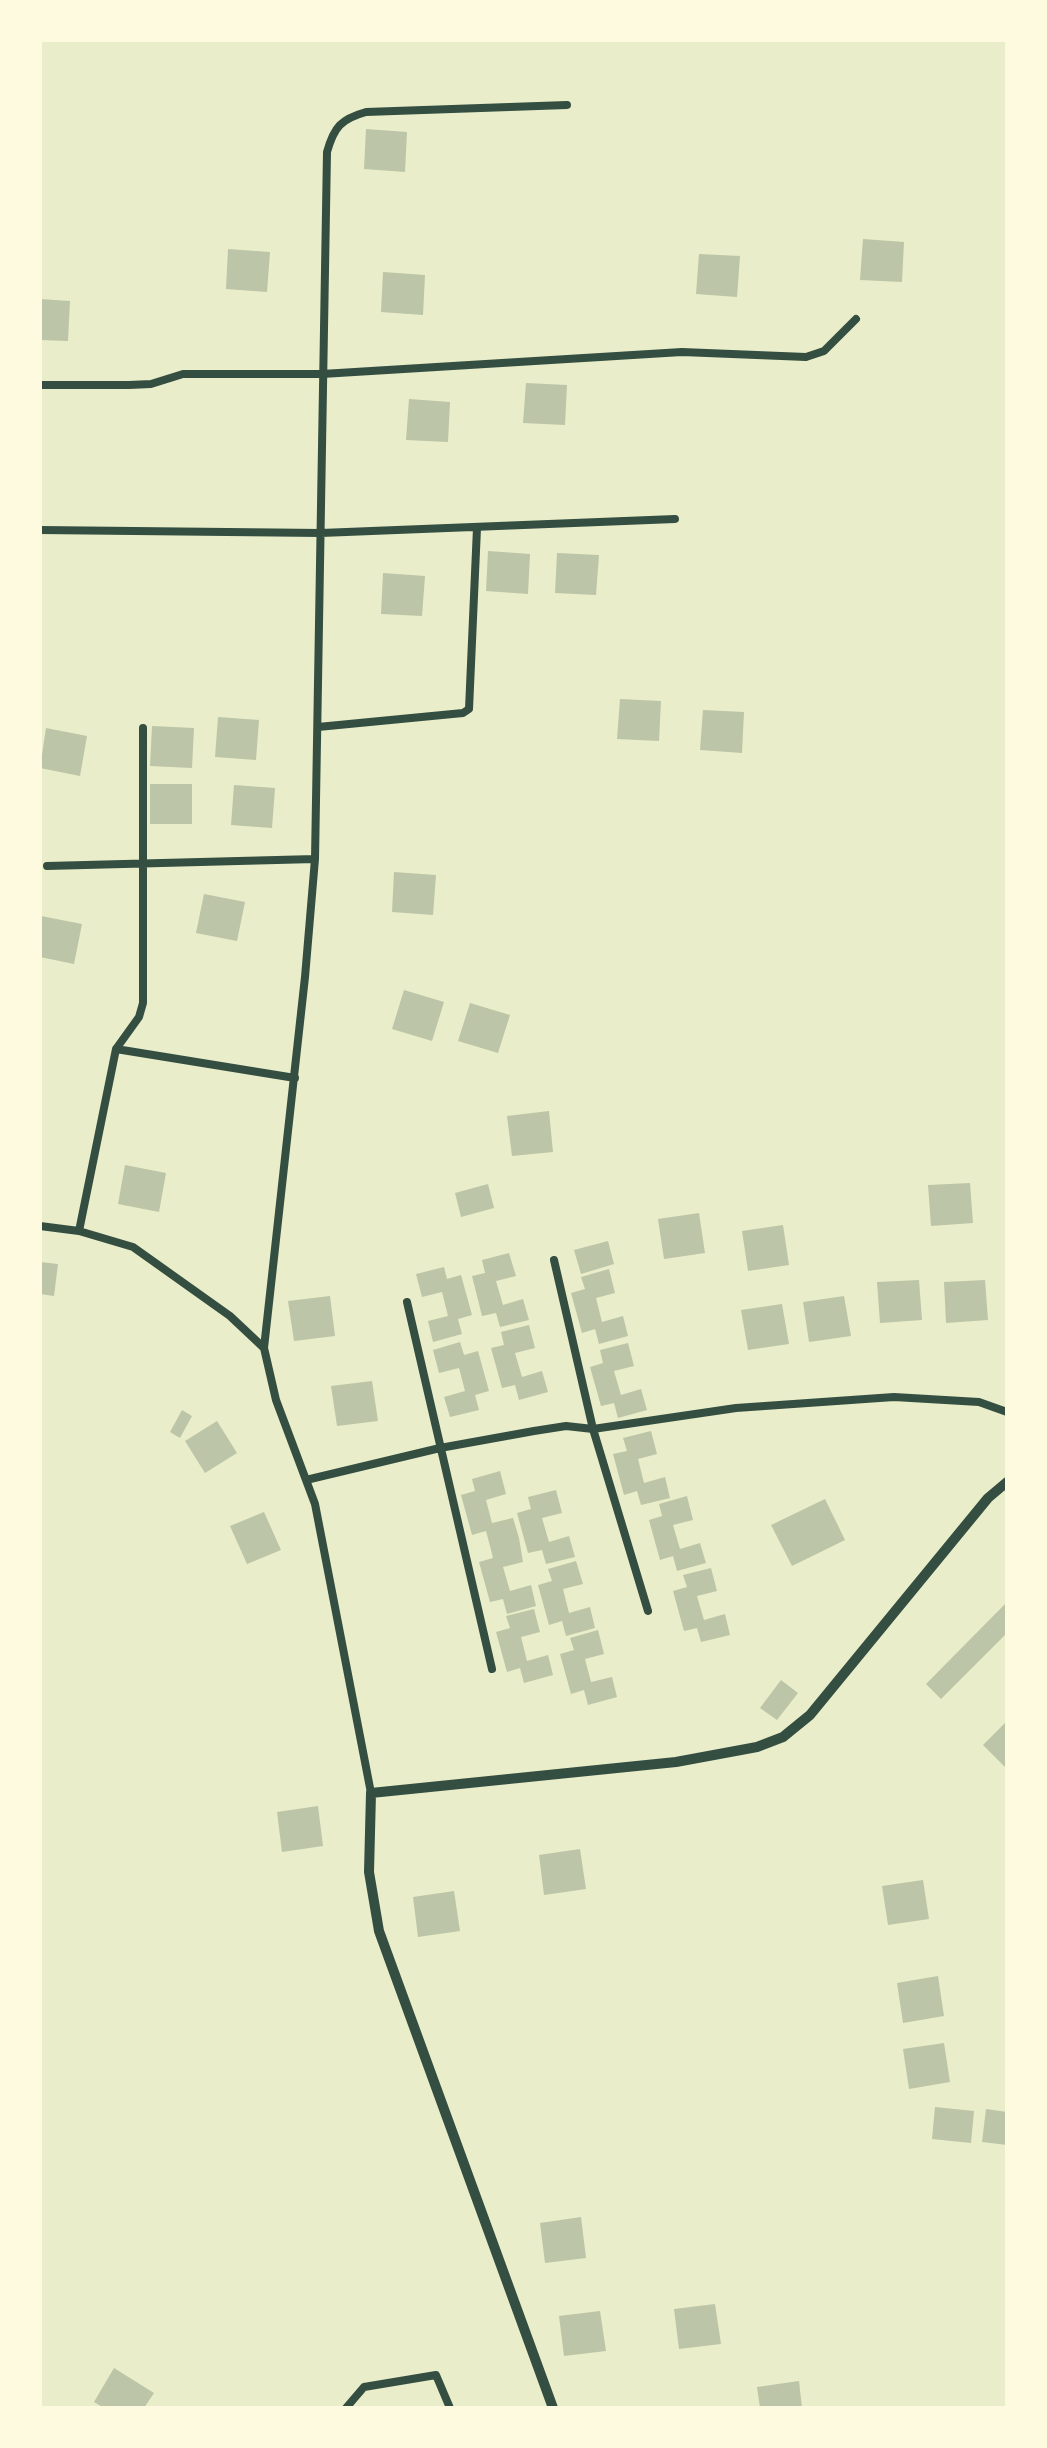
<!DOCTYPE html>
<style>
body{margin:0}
#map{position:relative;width:1047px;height:2448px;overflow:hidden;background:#e9edc9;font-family:"Nunito Sans",sans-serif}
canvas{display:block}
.frame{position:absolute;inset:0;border:42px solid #fefae0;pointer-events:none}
</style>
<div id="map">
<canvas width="1047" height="2448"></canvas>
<div class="frame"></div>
</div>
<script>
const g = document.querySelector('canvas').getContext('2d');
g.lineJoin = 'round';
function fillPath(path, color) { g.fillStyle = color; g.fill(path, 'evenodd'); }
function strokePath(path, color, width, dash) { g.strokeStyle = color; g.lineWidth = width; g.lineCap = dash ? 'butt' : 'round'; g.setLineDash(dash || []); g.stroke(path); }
fillPath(new Path2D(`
 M366,129L407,132L405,172L364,169Z
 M863,239L904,242L902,282L860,280Z
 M228,249L270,252L267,292L226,289Z
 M699,254L740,256L737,297L696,294Z
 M383,272L425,275L423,315L381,312Z
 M40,299L70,301L68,341L40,340Z
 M526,383L567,385L565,425L523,423Z
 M409,399L450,402L448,442L406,440Z
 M488,551L530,554L528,594L486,591Z
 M557,553L599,555L596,595L555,593Z
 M383,573L425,576L422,616L381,614Z
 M620,699L661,701L659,741L617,739Z
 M703,710L744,712L742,753L700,750Z
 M218,717L259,720L256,760L215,757Z
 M152,726L194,728L192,768L150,766Z
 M46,728L87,736L80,776L40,768Z
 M150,784H192V824H150Z
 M234,785L275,788L272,828L231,825Z
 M394,872L436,875L433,915L392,912Z
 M204,894L245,902L237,941L196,933Z
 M41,916L82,924L74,964L40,957Z
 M404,990L444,1002L432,1041L392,1029Z
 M470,1003L510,1015L498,1053L458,1041Z
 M549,1111L553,1152L512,1156L507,1116Z
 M125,1165L166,1173L159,1212L118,1204Z
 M970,1183L973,1223L931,1226L928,1185Z
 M488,1184L494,1208L461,1217L455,1193Z
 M699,1213L705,1253L664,1259L658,1219Z
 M783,1225L789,1265L748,1271L742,1231Z
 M608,1241L614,1264L581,1274L574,1250Z
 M509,1253L516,1276L496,1281L503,1305L523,1299L529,1320L500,1327L496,1313L482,1316L472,1276L485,1273L482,1260Z
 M40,1262L58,1264L54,1296L40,1294Z
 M444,1267L447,1279L461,1275L472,1315L458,1319L462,1334L433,1342L428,1321L448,1316L442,1292L422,1297L416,1274Z
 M609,1269L615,1293L596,1298L602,1322L623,1316L628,1336L599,1344L595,1329L582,1333L571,1293L585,1289L581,1277Z
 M919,1280L922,1320L880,1323L877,1282Z
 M985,1280L988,1320L946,1323L944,1282Z
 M330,1296L335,1336L294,1341L288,1301Z
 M844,1296L851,1336L809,1342L803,1302Z
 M782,1304L789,1344L748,1350L741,1310Z
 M529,1325L535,1348L515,1353L522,1377L542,1371L548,1392L519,1400L515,1385L502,1388L491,1348L504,1345L501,1332Z
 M460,1342L464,1355L478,1351L489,1391L475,1395L479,1410L450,1417L444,1397L465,1391L459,1368L439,1373L433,1350Z
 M628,1343L634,1366L614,1371L621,1395L641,1389L647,1410L618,1418L614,1403L601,1406L590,1367L603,1363L600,1350Z
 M372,1381L378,1421L337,1426L331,1386Z
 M182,1410L192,1416L180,1438L170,1432Z
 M217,1421L237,1453L205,1473L185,1441Z
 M651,1431L657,1454L638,1459L644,1483L665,1477L670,1498L641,1505L637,1491L624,1495L613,1454L627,1451L623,1438Z
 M500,1471L506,1494L486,1500L492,1523L513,1518L519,1538L523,1562L503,1567L510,1591L531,1585L536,1606L507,1614L503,1599L490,1602L479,1562L493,1558L490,1546L486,1531L472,1535L461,1495L475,1491L472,1479Z
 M556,1490L562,1513L542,1518L549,1542L569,1536L575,1557L546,1564L542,1550L528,1553L517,1513L531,1509L528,1497Z
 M687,1496L693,1520L673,1525L680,1549L700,1543L706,1563L677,1571L673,1556L660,1560L649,1520L662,1516L659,1504Z
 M825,1499L845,1540L792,1566L771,1525Z
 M264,1512L281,1550L247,1564L230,1526Z
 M576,1561L583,1584L563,1589L569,1613L590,1607L595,1628L566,1636L562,1621L549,1625L538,1585L552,1581L548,1569Z
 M711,1568L717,1591L697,1596L704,1620L725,1614L730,1635L701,1642L697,1628L684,1631L673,1591L687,1587L683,1575Z
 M1007,1602V1633L941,1699L926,1684Z
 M534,1609L540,1632L521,1637L527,1661L548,1655L553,1675L524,1683L520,1668L507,1672L496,1632L510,1628L506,1616Z
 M598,1630L604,1654L585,1659L591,1682L612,1677L617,1697L588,1705L584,1690L571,1694L560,1654L574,1650L570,1638Z
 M781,1680L798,1693L777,1720L760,1708Z
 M1007,1721V1765L1005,1767L983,1745Z
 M318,1806L323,1846L282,1852L277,1812Z
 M580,1849L586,1889L544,1895L539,1855Z
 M923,1880L929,1919L888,1925L882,1886Z
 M454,1891L460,1931L418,1937L413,1897Z
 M938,1976L944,2016L903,2023L897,1983Z
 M944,2043L950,2082L909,2089L903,2049Z
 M935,2107L974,2111L971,2143L932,2139Z
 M986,2109L1007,2112V2145L982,2142Z
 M581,2217L586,2258L545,2263L540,2223Z
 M715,2304L721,2344L679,2349L674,2309Z
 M600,2311L606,2351L564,2356L559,2316Z
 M114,2368L154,2393L144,2408H104L94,2402Z
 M799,2381L802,2408H760L757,2387Z`), '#bcc5a7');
strokePath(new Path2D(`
 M40,385H129L151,384L183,374H322L682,352L806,357L824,351L856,319
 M40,530L321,533L675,519
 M318,727L463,713L469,709L477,528
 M47,866L315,859
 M116,1049L295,1078
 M40,1226L79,1231L133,1247L230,1316L264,1348L276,1400L315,1504L371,1793
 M79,1231L116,1049L139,1017L143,1003V728
 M554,1260L593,1429L648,1611
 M407,1302L492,1669
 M264,1348L305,977L315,859L327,152C334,127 341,119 366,112L567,105
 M306,1480L440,1448L534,1431L566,1426L593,1429L736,1408L894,1397L979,1402L1007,1412
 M346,2408L364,2387L436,2375L450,2408`), '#344e41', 8);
strokePath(new Path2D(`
 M553,2408L379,1931L369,1872L371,1793L676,1762L757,1747L783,1737L810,1715L988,1498L1007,1482`), '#344e41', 10);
</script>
